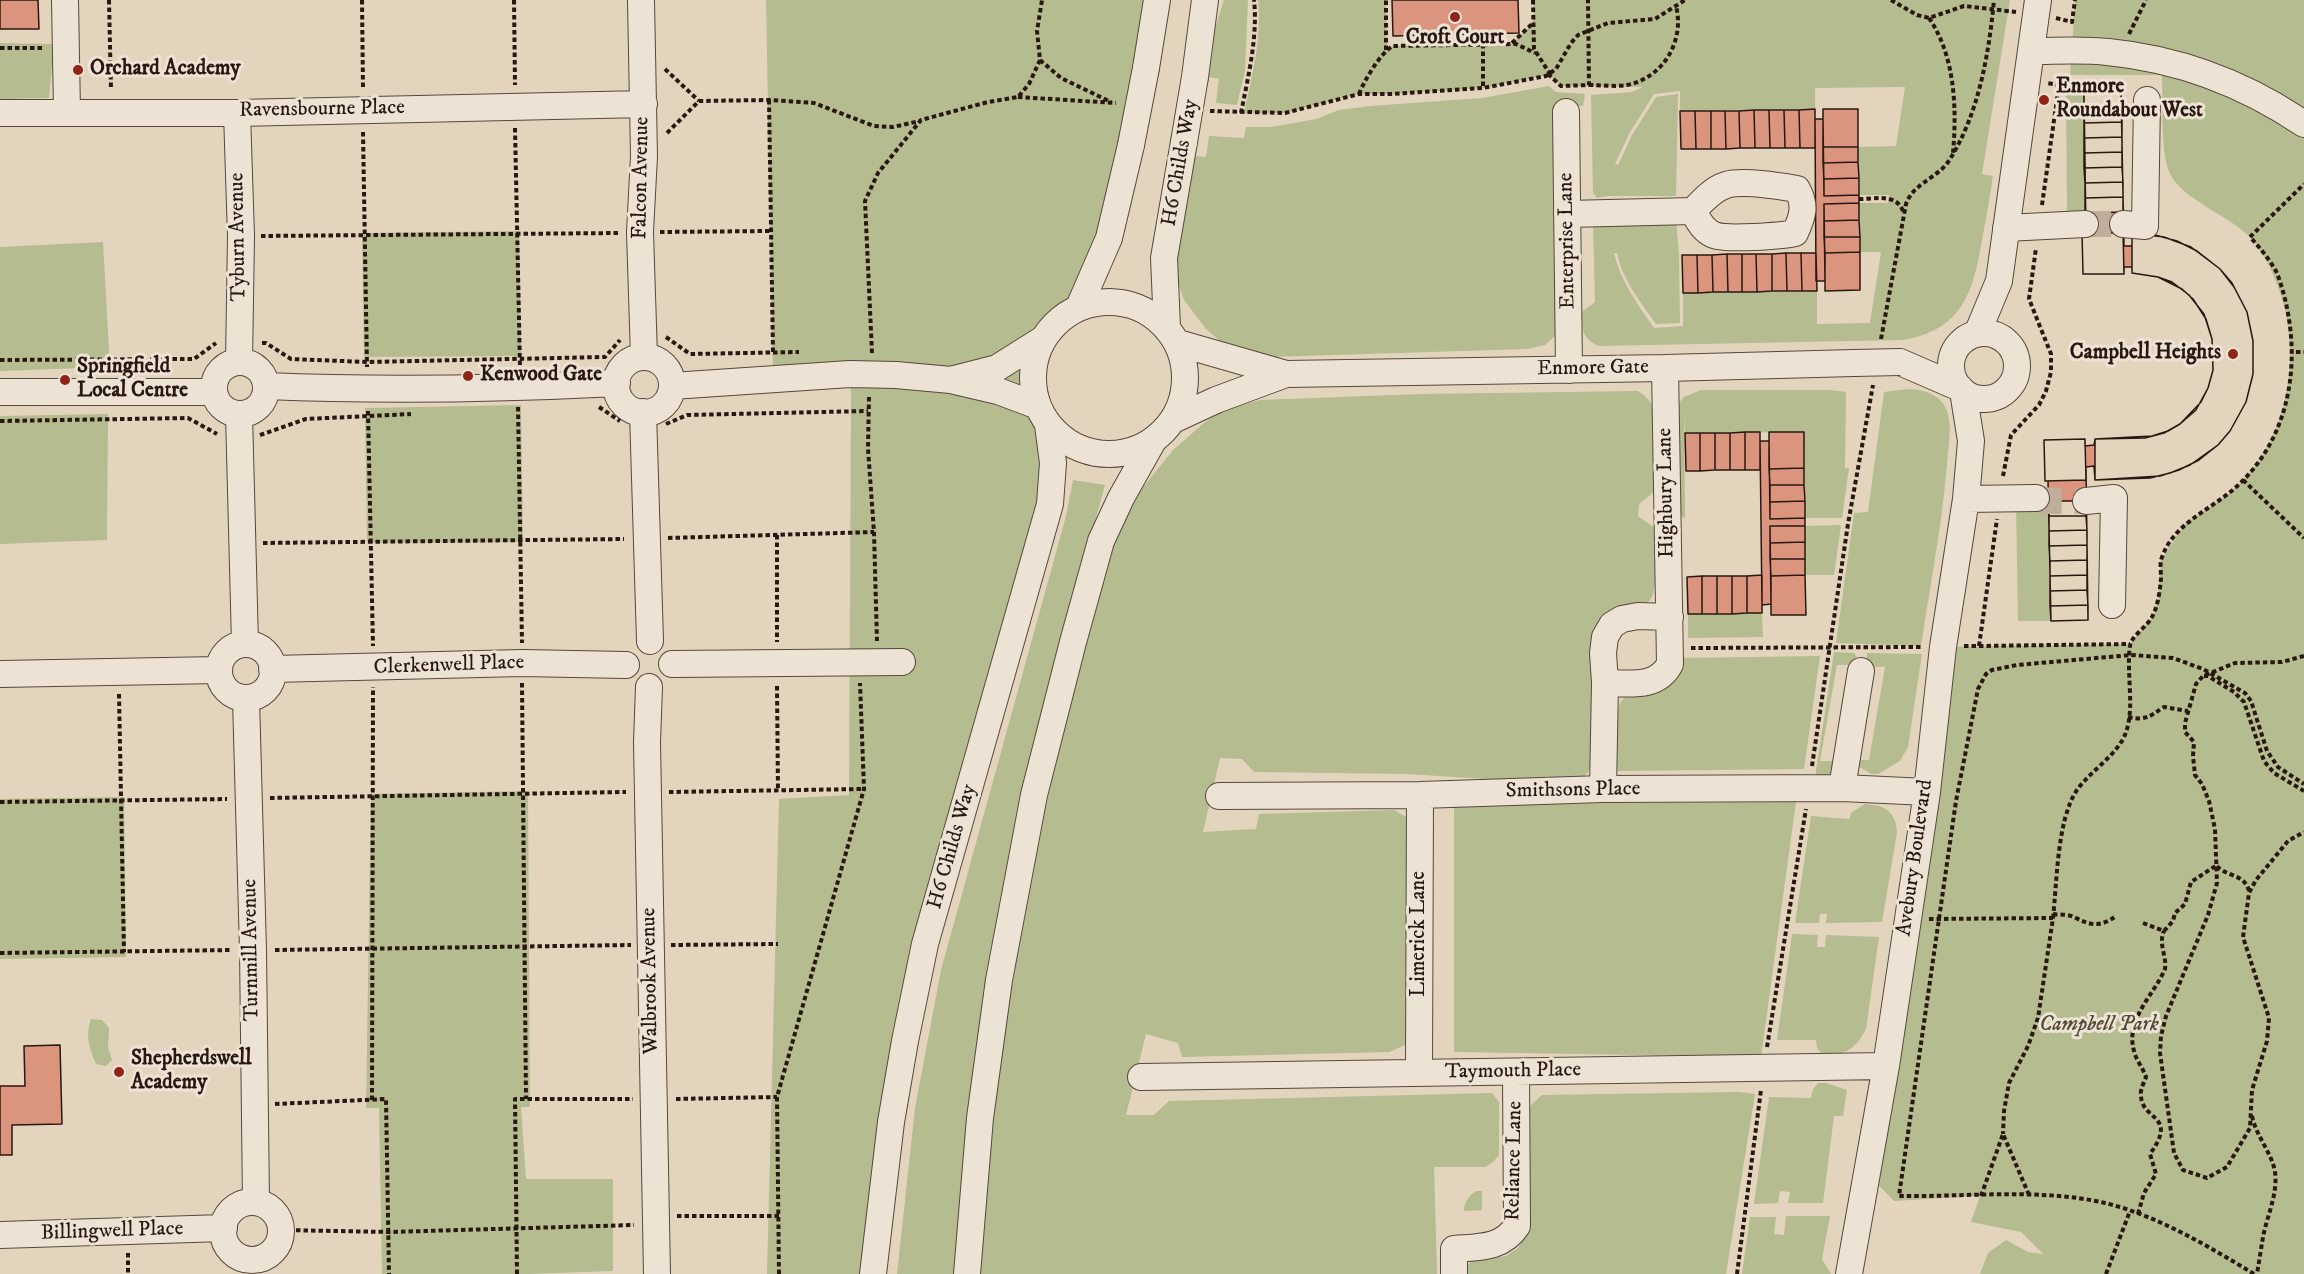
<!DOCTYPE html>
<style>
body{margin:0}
canvas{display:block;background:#e3d4bd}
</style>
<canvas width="2304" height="1274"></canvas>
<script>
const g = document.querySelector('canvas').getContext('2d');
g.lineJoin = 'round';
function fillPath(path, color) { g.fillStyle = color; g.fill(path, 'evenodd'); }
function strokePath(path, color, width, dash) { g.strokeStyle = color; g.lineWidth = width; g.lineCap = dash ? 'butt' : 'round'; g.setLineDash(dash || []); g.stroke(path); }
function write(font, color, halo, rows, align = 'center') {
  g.font = font + ' "IM FELL DW Pica",serif'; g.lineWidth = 6; g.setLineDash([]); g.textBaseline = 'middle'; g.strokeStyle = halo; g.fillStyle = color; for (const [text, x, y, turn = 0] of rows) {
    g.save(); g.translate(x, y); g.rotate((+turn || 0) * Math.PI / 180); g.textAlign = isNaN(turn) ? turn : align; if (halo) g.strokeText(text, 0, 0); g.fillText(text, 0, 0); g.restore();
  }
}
fillPath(new Path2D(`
 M766,0H1157L1079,307L1058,320L1043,339L1034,361L1033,385L1053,463L950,851L873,1274H767L779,799L849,795L851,394L850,374L773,378Z
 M1224,0H1248L1245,71L1237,105L1216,103L1219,79L1209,77L1215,28Z
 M1258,0H1386L1387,49L1393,46L1511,44L1533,23V0H2010L1982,174L1993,176C1990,197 1986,219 1982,240C1973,293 1962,330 1903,340L1599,346C1582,339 1582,329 1582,312L1595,302L1593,221L1676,220L1679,255L1680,323L1656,324C1641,303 1622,279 1617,253H1614C1620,280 1638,305 1654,328L1683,326V293L1817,291V324L1870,323L1881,252H1860L1859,203H1888L1889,195H1859L1858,147L1896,146L1905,87L1815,88V109L1680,111V91L1654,94L1629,134L1615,164L1618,165L1632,135L1656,97L1678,94L1676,196H1608L1597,198L1593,193L1591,95L1632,92L1643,87L1561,86L1548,75L1483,88L1392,94H1359L1285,113H1244C1252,77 1262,37 1258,0Z
 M2075,0H2304V1274H1980L1988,1253L2006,1240L2028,1252L2043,1254L2021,1232L1971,1222L1980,1196L1894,1201L1867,1173L1943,647L2130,644L2152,617L2158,600L2161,560L2185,524C2206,509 2229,496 2246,477C2304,411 2304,305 2251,238C2230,216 2182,199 2170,174C2160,152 2163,101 2162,75H2070Z
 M0,43L54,44L49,98L0,99Z
 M1549,86L1556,92L1585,94L1583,106L1557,105V334L1545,345L1527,349L1269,357L1236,350L1220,341L1206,329L1184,300L1179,286L1177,253L1195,156L1206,157L1209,136L1244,138L1246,127H1271L1294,123L1316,119L1339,110L1370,106L1482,98Z
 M2066,93H2084L2085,213H2067Z
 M519,231L521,356L364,357L362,233Z
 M103,242L110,367L0,371V247Z
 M1909,389C1926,390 1943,395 1948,414C1952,429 1948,449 1947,464C1942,525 1930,586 1921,646L1836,643L1854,513L1868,512L1884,392Z
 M1701,390H1830L1846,392L1845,468H1849L1842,518H1805L1804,432L1685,433L1684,412L1685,518L1680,516L1678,404L1684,397Z
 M1638,391C1644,395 1648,398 1652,405C1659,421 1655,471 1655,491L1639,504L1638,516L1655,528C1655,543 1658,585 1652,597C1640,618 1608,594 1592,639L1594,756C1591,773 1583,780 1567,784L1407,774L1254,772L1242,759L1220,758L1203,832L1256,829L1259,814L1394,810L1406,817L1408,1037L1405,1045L1389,1052L1182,1057L1178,1043L1146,1034L1126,1115H1154L1169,1101L1492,1093L1499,1102V1155L1493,1162L1485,1167H1434L1437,1274H979L991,1125L1007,1014L1039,834L1106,560L1131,505L1144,486L1173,450L1205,422L1224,410L1260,400L1420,394Z
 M521,405L523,542L367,543L365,408Z
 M108,414L107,540L0,544V416Z
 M1073,480L1105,485L1068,619L955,1274H897L915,1108L941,970L1066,516Z
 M2049,501L2051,621H2018L2016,502Z
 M1841,525L1834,575H1805V526Z
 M1762,613L1763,637L1688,638V614Z
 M1834,652L1854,653L1858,659V665H1837L1820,761H1837L1830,774L1825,779L1815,778Z
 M1867,653L1922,654L1908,747L1900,761L1878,774H1871L1858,766V760H1869L1885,667L1866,666Z
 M1820,656L1804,769L1618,771C1614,750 1609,716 1623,699L1680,658Z
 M528,791L530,1107H521L526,1179H613V1271L526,1274H382L379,1108H366L371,794Z
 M124,797L126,957L0,959V799Z
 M1796,802L1761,1057L1454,1052V804Z
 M1865,804C1884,805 1896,811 1897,832L1882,922L1826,923L1827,914H1820L1819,923H1795L1811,816L1849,819L1852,812Z
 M1792,934L1818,935L1817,947H1825L1826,935L1879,937L1866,1029C1857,1048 1843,1058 1821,1053L1817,1048L1816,1040H1777Z
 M91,1019L102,1020L109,1028L108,1047L112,1060L106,1066L96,1064C89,1047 85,1036 91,1019Z
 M1818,1083H1826L1847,1090L1843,1116H1834L1823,1203H1788L1790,1192L1780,1191L1778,1203L1754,1204L1769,1097L1811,1098L1813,1089Z
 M1739,1092L1755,1094L1726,1274H1465V1269L1471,1261L1506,1256L1518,1248L1527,1234V1118L1531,1105L1542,1095Z
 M1476,1191H1482V1210L1464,1211C1464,1202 1469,1196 1476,1191Z
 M1786,1216H1830L1822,1259L1831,1274H1742L1750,1217H1776L1774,1234L1784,1235Z`), '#b5bc8f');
const building = new Path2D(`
 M0,0H38L39,29H0Z
 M1392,0H1518L1519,33L1393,36Z
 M2121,92L2124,246H2132V233L2164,237L2191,247L2220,269L2234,287L2247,312L2253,341V374L2246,402L2230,431L2218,445L2190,465L2170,473L2150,478L2095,480L2094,466L2086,467L2088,620L2051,621L2048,481H2045L2044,440L2085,439V446L2094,445L2095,439L2145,438L2164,433L2180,424L2196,410L2208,388L2213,370L2212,339L2206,319L2193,299L2182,289L2158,277L2132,273V267H2124V274H2083L2082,233H2086L2084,93Z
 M2121,92L2122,107L2084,108V93Z
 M2122,107V122L2084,123V108Z
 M1815,109V148H1800L1799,110Z
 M1823,109H1858V147H1823Z
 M1754,110H1769L1770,148H1755Z
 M1754,110L1755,148H1740L1739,111Z
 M1769,110H1784L1785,148H1770Z
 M1784,110H1799L1800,148H1785Z
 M1680,111H1695L1696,149H1681Z
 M1695,111H1711V149H1696Z
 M1711,111H1725L1726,149H1711Z
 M1725,111H1739L1740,148L1726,149Z
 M1815,119H1823L1824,196L1859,195V203L1824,204L1825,281H1816Z
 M2122,122V137L2084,138V123Z
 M2122,137V152L2084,153V138Z
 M1823,147H1858V162L1823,163Z
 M2122,152V167L2084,168V153Z
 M1858,162L1859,178L1824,179L1823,163Z
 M2122,167L2123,182L2085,183L2084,168Z
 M1859,178V195L1824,196V179Z
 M2123,182V197L2085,198V183Z
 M2123,197V212L2085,213V198Z
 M1859,203V220L1824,221V204Z
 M1859,220L1860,237H1824V221Z
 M2082,233H2123L2124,274H2083Z
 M2132,233L2155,235L2177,241L2197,251L2220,269L2232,283L2247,312L2253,341V374L2246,402L2230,431L2218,445L2199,460L2179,470L2160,476L2095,480V439L2152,436L2168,431L2180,424L2201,402L2208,388L2213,370L2212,339L2204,314L2189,295L2172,282L2158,277L2132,273Z
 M1824,237H1860V252L1825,253Z
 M1860,252V290L1825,291V253Z
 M1786,253H1801L1802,291H1787Z
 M1786,253L1787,291H1772V254Z
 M1801,253H1816L1817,291H1802Z
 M1727,254H1742V292H1728Z
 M1727,254L1728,292H1713L1712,255Z
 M1742,254H1756L1757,292H1742Z
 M1756,254H1772V291L1757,292Z
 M1682,255H1697L1698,293H1683Z
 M1697,255H1712L1713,292L1698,293Z
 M1745,432H1760V470H1745Z
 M1745,432V470H1730V433Z
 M1769,432H1804V468L1769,469Z
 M1685,433H1700V471H1686Z
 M1700,433H1715V470L1700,471Z
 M1715,433H1730V470H1715Z
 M2085,439L2086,480L2045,481L2044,440Z
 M1760,441H1769L1770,519L1805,518V526H1770L1771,604L1762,605Z
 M1804,468V485H1770L1769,469Z
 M1770,485H1804L1805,501L1770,502Z
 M1805,501V518L1770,519V502Z
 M2049,501H2086V516H2049Z
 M2049,516H2086L2087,530L2049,531Z
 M1770,526H1805V542L1770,543Z
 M2087,530V545L2049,546V531Z
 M1805,542V559H1770V543Z
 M2087,545V560L2050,561L2049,546Z
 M1770,559H1805V575L1771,576Z
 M2087,560V575L2050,576V561Z
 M1762,575V613H1747V576Z
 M1805,575L1806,615H1771V576Z
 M2087,575V590L2050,591V576Z
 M1702,576V614H1688L1687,577Z
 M1702,576H1717V614H1702Z
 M1717,576H1732V614H1717Z
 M1732,576H1747V613L1732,614Z
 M2087,590L2088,605L2050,606V591Z
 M2088,605V620L2051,621L2050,606Z
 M60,1045L62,1124L12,1125V1155H0V1086H25L24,1046Z`);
fillPath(building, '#db957e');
strokePath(building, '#291811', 1.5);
strokePath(new Path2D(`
 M2085,224H2123
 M2036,498L2049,501H2086`), '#beae9b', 26, [26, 13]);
const minor = new Path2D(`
 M65,0L67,112
 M641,0L644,156L640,232L644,357
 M2031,51C2056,51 2083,49 2108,52C2179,59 2245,84 2304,124
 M1146,68L1157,0
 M1195,77L1205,0
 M1566,112L1569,370
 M0,113H237L644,104
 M237,113L241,236L239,362
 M1567,214L1693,211C1698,220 1703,231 1714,235C1726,240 1781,236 1795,233C1803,216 1806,205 1797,189C1779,186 1743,180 1726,185C1713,189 1702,201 1693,211
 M2123,224L2145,226L2147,100
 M2006,228L2085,224
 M1033 378a76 76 0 1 1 152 0a76 76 0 1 1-152 0Z
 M1079,307L1109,238L1131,145
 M1167,327L1164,258L1184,142
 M1951 366a33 33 0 1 1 66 0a33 33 0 1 1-66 0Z
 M1977,334L1999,281L2038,0
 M1178,343L1286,374L1665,368L1854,363
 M616 385a28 28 0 1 1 56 0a28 28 0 1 1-56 0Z
 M1900,362L1960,388
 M214 388a26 26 0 1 1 52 0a26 26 0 1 1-52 0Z
 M954,379L997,368L1043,339
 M266,386C383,391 499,389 617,383
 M672,386L850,374L896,375L951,380L998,391L1038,406
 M0,392H214
 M643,412L650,641
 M239,414L245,644
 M1173,420L1216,400L1286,374
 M1966,499L2036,498
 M2086,501L2114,498L2112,605
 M219 671a27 27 0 1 1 54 0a27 27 0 1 1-54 0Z
 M672,664L902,662
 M272,669L522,663L626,665
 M0,674L219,670
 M1605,683C1629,683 1657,689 1670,664L1665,368
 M649,687L647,742L657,1274
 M246,699L253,950L256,1202
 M1842,788L1861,671
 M1603,789L1605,683L1603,653L1605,637L1612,625L1622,619L1638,616L1670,617
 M1219,796L1420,795L1603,789L1842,788L1927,792
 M1419,1073L1420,795
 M1141,1077L1886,1066
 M223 1231a29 29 0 1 1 58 0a29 29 0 1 1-58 0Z
 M0,1235L224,1228
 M873,1274L891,1122L905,1041L925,944L1050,504L1053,463L1048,425
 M967,1274L980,1118L999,980L1034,795L1073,642L1101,541L1121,498L1153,441
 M1454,1274V1249C1478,1247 1502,1249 1517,1226L1516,1073
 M1849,1274L1886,1066L1927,792L1943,647L1966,499L1971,441L1963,391`);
strokePath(minor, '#58473c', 28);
strokePath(new Path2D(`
 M109,0L111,90
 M362,0L363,88
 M514,0L515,85
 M1533,0L1534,49L1550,74
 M1891,0L1917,15L1929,18L1964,6L2016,12
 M1929,18C1955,56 1957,108 1953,153
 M2056,18L2072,22L2075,0
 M2129,34L2146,0
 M1512,43L1533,23
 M1483,44V88
 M0,48H44
 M1386,50V0
 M1040,60L1061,78L1111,102
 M665,69L699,101
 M1548,74L1561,86L1589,85L1588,0
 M1589,85C1601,85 1615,87 1627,85C1663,78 1685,41 1676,6
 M1359,94C1364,81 1381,52 1393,46L1516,44L1535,53
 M1018,97L1116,103
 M769,100L773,352
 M1210,111L1285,113L1359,94H1392L1483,88L1546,76L1556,69L1571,43L1578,35L1608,23L1655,19L1685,0
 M1241,113C1248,77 1258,37 1254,0
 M515,128L520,367
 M363,132L367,367
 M667,133L699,101L769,100L814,103L874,126L893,127L920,121
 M1859,199C1875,199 1896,193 1903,211
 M2042,205L2059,85L2047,83
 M660,232L770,231
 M261,236L620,233
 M666,337L690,354L799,352
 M1881,339L1906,204C1914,182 1939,178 1950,159C1979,113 1989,53 1994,0
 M262,343H266L291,359L367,362L605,357L620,340
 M2296,352H2304
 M872,353L865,201L878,173L921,120L988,102L1018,97L1029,84L1040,60L1037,31L1042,0
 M0,360L194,359L216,343
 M869,397L868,449L874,532L877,641
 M518,407L522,643
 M599,407L620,421
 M368,411L373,646
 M0,421L188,418L217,434
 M666,424L687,415L868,411
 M260,435L306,419L411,414
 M2003,476L2011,435L2039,405L2046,391L2051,372V354L2029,299L2036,248
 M2243,480L2304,538
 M777,535V642
 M668,538L874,532
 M263,543L624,539
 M1964,646H1979L1997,519
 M1979,646L2130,644
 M1691,648L1921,647
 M2304,656L2282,662L2235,663L2203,676L2196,684L2185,723V732L2194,742L2193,756L2195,775L2202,784L2209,801L2215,829L2217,883L2208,915L2166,1016L2161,1036L2160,1053L2174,1153L2183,1170L2207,1178L2227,1167L2250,1128L2252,1090L2267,1041L2269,1018L2243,937L2249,893L2256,880L2288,841L2304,832
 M2204,676H2208L2234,692L2244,702L2264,761L2274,773L2304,791
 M522,683L526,1099
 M777,686L778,790
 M119,694L124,952
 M2128,717C2146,721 2150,716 2164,707L2188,711
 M1812,766L1848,524L1873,385
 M669,792L864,789
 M270,798L626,792
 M0,802L227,799
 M2217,866C2227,877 2245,874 2249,891
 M2053,914C2060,915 2068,914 2074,917C2089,925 2100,928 2116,916
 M2053,918C2057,883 2057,819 2077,790C2090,771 2119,754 2126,732C2135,708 2126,671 2130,646C2131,636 2147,627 2152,617C2158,606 2160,591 2161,578C2161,572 2160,565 2161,560C2172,524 2209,511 2235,488C2296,434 2304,346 2277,273C2270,260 2260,248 2250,237L2304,184
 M1929,919L2053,918L2038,1018L2028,1046L2009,1083L2004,1111L2003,1134
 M2143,923L2164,931L2173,921L2175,913L2185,904L2191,882L2217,865
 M671,945L778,944
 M275,950L631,945
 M0,953L232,950
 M1767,1047L1806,809
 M676,1099L777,1097
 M372,1100L373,687
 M275,1104L386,1099L389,1274
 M2252,1116C2256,1136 2272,1153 2275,1172C2278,1194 2267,1216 2263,1237C2261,1249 2259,1262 2257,1274
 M1981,1196L2003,1134L2029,1195
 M2138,1214L2144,1193L2156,1174L2150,1154C2179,1114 2141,1121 2141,1095C2140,1089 2144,1083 2146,1077C2143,1068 2136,1060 2134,1051C2125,1019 2154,995 2165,969C2167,955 2158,945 2164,931
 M677,1216H779
 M281,1230L390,1232L634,1225
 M128,1253V1274
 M517,1274L515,1099H633
 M779,1274L777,1097L864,789L860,683
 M1737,1274L1761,1090
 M2106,1274L2130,1211
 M2254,1274C2210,1247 2156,1215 2105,1203C2041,1188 1965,1197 1899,1196L1956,801L1978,689L1986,674L1992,670L2017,665L2131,655L2173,658L2203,669L2245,693L2251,701L2267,751L2278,767L2304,784`), '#291811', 4, [4.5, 3]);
strokePath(minor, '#ede3d4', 26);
const minorBridge = new Path2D(`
 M1184,142L1195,77
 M1131,145L1146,68
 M1854,363L1900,362`);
strokePath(minorBridge, '#58473c', 28, []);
strokePath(minorBridge, '#ede3d4', 26);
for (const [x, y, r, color] of [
 [1455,17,6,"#8f2418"],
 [78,70,6,"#8f2418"],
 [2044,100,6,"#8f2418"],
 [2233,354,6,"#8f2418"],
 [468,376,6,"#8f2418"],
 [65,380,6,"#8f2418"],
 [119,1072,6,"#8f2418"]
]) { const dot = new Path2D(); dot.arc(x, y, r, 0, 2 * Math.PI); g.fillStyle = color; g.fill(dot); strokePath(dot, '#ede3d4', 2); }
write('bold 21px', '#291811', '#ede3d4', [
 ["Croft Court",1455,39,"center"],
 ["Orchard Academy",90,70],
 ["Enmore",2056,88],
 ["Roundabout West",2056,112],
 ["Campbell Heights",2221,354,"right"],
 ["Springfield",77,368],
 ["Local Centre",77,392],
 ["Kenwood Gate",480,376],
 ["Shepherdswell",131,1060],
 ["Academy",131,1084]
], 'left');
write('21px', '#291811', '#ede3d4', [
 ["Ravensbourne Place",322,110,-1],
 ["H6 Childs Way",1181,163,-80],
 ["Falcon Avenue",642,178,-89],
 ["Tyburn Avenue",239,237,-91],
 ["Enterprise Lane",1568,241,-91],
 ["Enmore Gate",1593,369,-1],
 ["Highbury Lane",1667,493,-91],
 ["Clerkenwell Place",449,666,-2],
 ["Smithsons Place",1573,791,-1],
 ["H6 Childs Way",953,847,-74],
 ["Avebury Boulevard",1916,858,-82],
 ["Limerick Lane",1420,934,-90],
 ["Turnmill Avenue",252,950,-91],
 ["Walbrook Avenue",651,981,-91],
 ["Taymouth Place",1513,1072,-1],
 ["Reliance Lane",1515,1161,-89],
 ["Billingwell Place",112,1232,-2]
]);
write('italic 21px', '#534937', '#ede3d4', [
 ["Campbell Park",2099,1026]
]);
</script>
